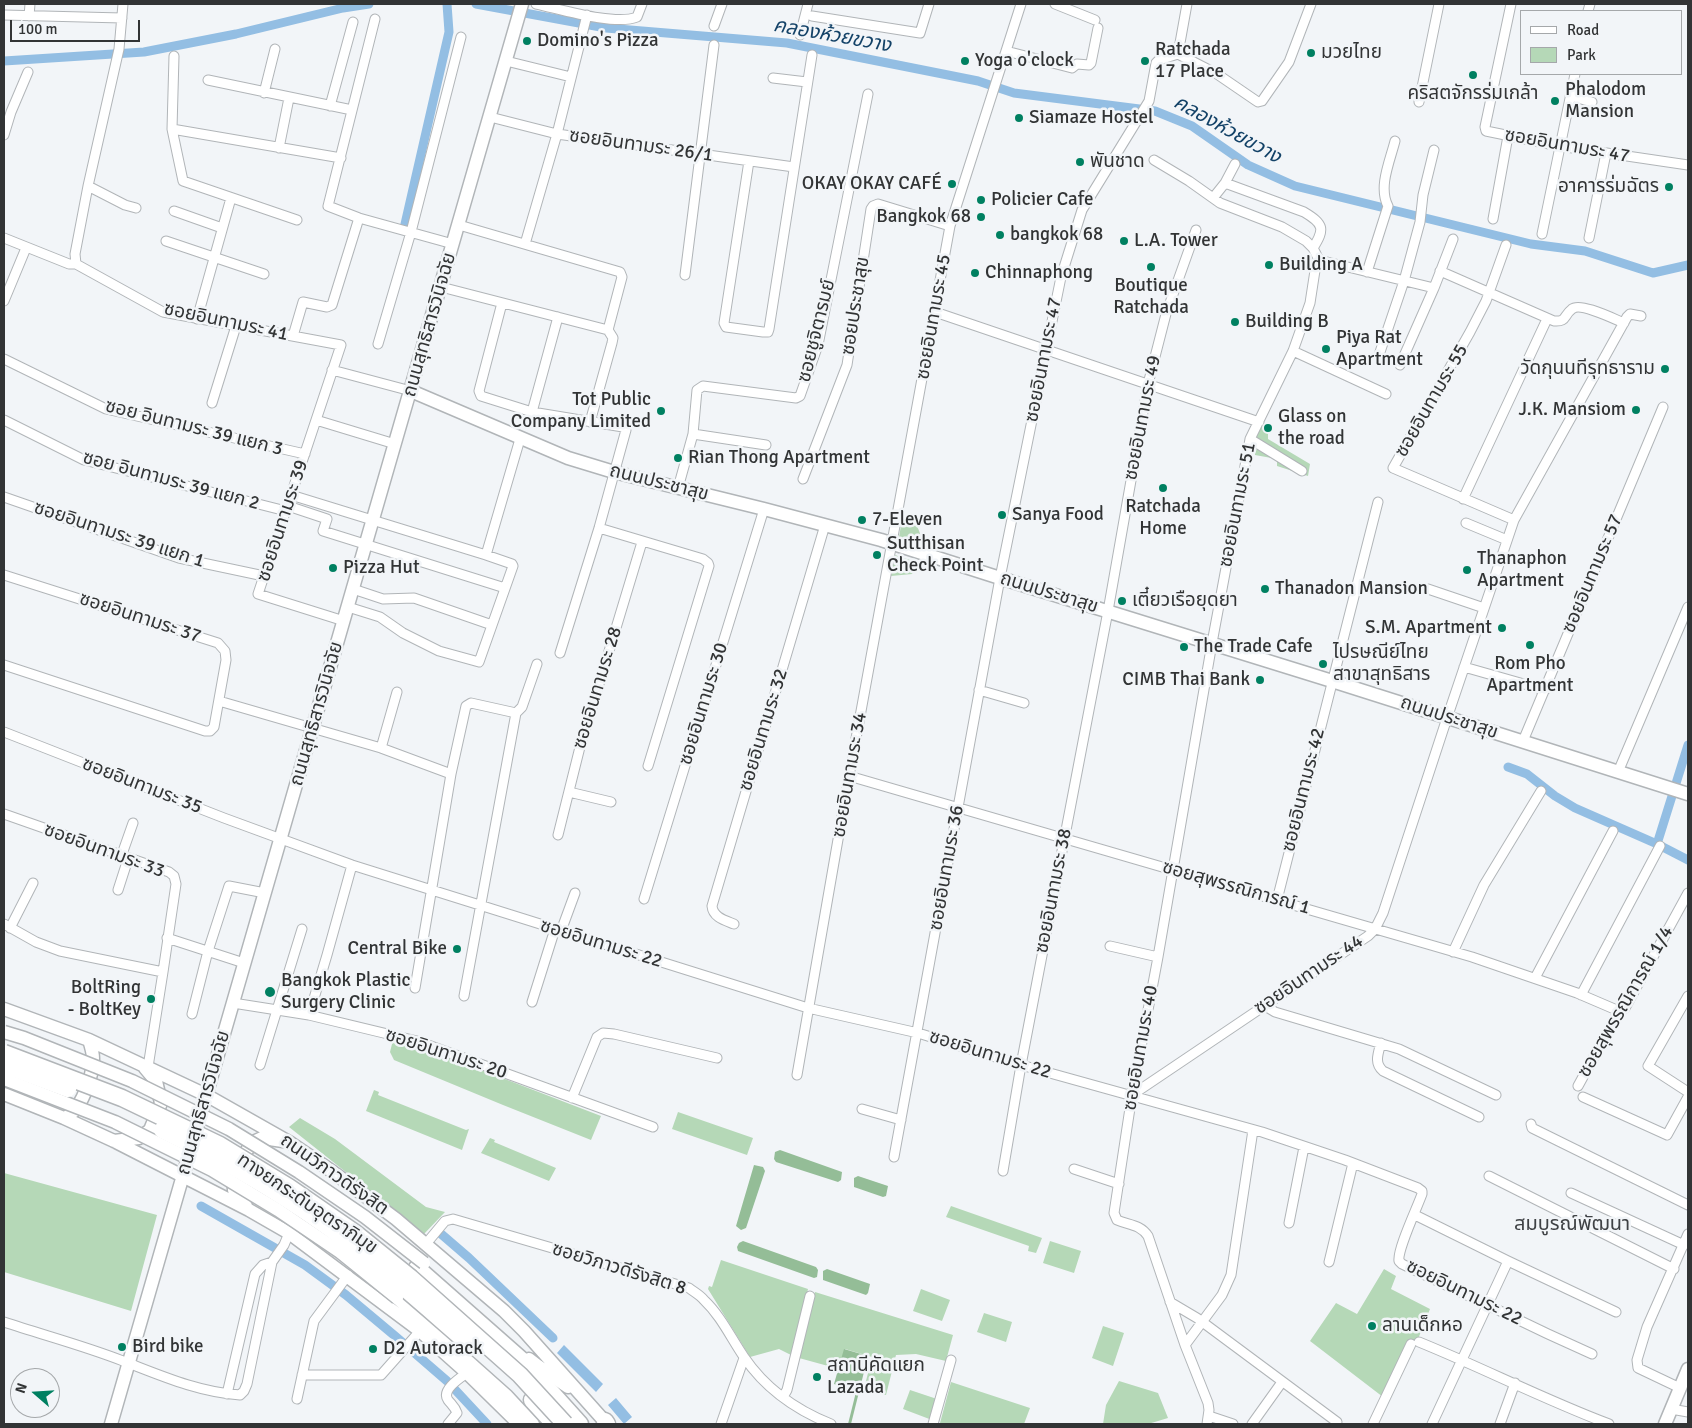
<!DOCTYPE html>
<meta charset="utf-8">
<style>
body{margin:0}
#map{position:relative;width:1692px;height:1428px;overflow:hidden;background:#f2f5f8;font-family:Signika,sans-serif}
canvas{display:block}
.frame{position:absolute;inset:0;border:5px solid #323435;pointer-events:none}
.legend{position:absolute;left:1520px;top:10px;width:162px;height:65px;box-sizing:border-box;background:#f2f5f8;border:1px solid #a5a8aa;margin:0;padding:6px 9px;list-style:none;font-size:15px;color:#323435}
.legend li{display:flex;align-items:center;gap:10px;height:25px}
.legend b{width:25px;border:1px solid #a5a8aa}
.north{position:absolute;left:10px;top:1368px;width:50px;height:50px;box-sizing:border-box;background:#f2f5f8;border:1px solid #a5a8aa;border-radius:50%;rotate:289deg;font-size:14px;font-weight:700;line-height:20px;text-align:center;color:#323435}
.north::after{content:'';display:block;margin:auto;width:18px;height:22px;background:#008061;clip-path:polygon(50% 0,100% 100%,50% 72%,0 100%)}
.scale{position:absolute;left:10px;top:20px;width:130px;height:22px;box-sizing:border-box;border:2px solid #323435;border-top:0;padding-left:6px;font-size:15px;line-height:18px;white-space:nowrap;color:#323435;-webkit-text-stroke:4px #f2f5f8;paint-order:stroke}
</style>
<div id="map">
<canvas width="1692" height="1428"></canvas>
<div class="frame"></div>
<ul class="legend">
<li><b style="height:6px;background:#fff"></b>Road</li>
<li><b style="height:14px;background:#b5d8b7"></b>Park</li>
</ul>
<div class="north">N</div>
<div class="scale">100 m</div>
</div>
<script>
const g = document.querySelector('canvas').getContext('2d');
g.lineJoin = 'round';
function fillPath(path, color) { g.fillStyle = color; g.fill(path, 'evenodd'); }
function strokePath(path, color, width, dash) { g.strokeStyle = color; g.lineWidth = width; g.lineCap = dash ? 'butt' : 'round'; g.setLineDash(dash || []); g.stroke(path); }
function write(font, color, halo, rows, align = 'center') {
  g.font = font + ' Signika,"Noto Sans Thai",sans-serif'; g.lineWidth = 5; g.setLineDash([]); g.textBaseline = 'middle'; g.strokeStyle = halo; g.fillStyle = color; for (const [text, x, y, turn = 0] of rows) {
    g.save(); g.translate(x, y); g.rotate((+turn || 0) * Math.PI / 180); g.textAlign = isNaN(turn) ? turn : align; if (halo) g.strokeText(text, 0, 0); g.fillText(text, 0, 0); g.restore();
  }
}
fillPath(new Path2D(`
 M1262,421L1268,428V439L1310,464L1308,476L1277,466V459L1255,455L1254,437Z
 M903,514C917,522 920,529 922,544L899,537Z
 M895,555L919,563L912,574L891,576Z
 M393,1040L419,1046L601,1116L591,1140L503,1105L394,1060L390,1052Z
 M374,1090L379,1092L378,1095L466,1130L469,1129L462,1150L366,1111Z
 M678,1112L753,1138L747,1155L672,1129Z
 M300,1118L335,1139L426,1207L445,1212L424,1234L289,1127Z
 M490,1138L495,1140L494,1142L556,1168L549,1181L481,1153Z
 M4,1173L157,1215L131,1311L4,1272Z
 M951,1206L1042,1238L1036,1253L1028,1251L1029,1246L946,1217Z
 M1050,1241L1081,1251L1074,1273L1043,1263Z
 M721,1260L808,1289L793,1356L779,1349L750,1357L708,1289L709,1286L712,1287Z
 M1384,1269L1396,1276L1391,1289L1430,1309L1416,1344L1409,1341L1383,1397L1310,1341L1336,1303L1357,1314Z
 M921,1289L950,1300L942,1321L913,1311Z
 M815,1292L953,1335L946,1361L916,1354L896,1355L886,1395L864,1389L872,1357L845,1349L839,1369L799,1358Z
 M984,1313L1012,1322L1006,1342L977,1332Z
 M1103,1326L1124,1333L1113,1366L1092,1358Z
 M1119,1381L1158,1393L1168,1418L1148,1424H1103L1106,1405Z
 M951,1382L1030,1408L1024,1424L940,1423Z
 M910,1390L937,1399L932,1420L903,1409Z`), '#b5d8b7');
fillPath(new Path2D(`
 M780,1150L842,1172L841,1180L838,1182L776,1162L774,1159L775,1152Z
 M754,1165L763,1167L765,1171L746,1228L741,1230L736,1226Z
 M858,1176L888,1186L886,1196L883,1197L854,1187V1178Z
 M743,1241L816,1267L818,1270L817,1277L814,1278L738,1251L737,1247L739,1243Z
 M827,1269L870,1284L868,1293L866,1295L823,1280V1271Z
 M844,1349L868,1356L851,1424H848L856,1392L834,1384Z`), '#94bd97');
fillPath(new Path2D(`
 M564,1345L603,1384L596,1392L557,1353Z
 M616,1398L632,1417L624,1424L608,1405Z`), '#93bee3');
strokePath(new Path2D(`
 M476,4L606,28L787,43L978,81L1014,93L1155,111L1192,126L1248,165L1295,186L1531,244L1585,251L1653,273L1688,265
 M4,61L144,52L236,34L343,8L369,4
 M405,224L449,32L447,4
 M1688,745L1657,844L1688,860
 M1508,767L1527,774L1555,796L1575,808L1657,844
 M201,1206L305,1265L346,1295L395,1336L447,1381L487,1424
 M440,1233L469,1258L553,1338`), '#93bee3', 9);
const street = new Path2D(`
 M123,4L119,49L88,186L75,254L76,264L163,312L341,345L258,594L344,621
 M536,4C560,9 615,26 637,17L642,4
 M1055,4L1095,20
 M1511,4L1485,127L1486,131L1559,146L1688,165
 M1588,11L1590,4
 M4,15L122,18
 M29,16L30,4
 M812,16L920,33L929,4
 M375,19L328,206L359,218L453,244
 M714,26L722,4
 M800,35L808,4
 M1006,51L1072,68L1077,64L1089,65L1091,63L1098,28
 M1178,54L1187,4
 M174,56L172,129L341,158
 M506,61L571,77
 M773,78L807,82
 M208,80L352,110
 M264,93L275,49
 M1570,96L1592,102
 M1419,102L1439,4
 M330,106L353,22
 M490,117L557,134L794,167
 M172,129L183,181L297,220
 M4,135L11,112L28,72
 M279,148L289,98
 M1154,160L1189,181L1220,203L1282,227L1306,241L1313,248L1319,260
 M749,161L724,323L726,327L763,332H768L769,329L812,55
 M1225,183L1304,212C1324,224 1325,229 1313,248
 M88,186L125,205L136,208
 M1213,198L1225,183L1235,164
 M174,211L222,228
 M1493,219L1508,136
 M459,225L620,272L622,277L608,330
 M1542,234L1575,74
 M4,238L69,264H76
 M1589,238L1606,153
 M166,241L264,274
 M525,244L557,134L587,15
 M1506,245L1486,301L1470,332L1393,468L1514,520
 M1319,260L1434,288
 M1440,271L1554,321C1567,322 1563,316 1572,309C1580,302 1614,319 1624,323
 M1367,272L1388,206C1378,187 1390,161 1395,141
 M685,275L714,45
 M441,287L608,330L613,338L612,343L590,422
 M4,301L26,248
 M502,303L479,391L481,396L532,412L623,427L626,430L599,528L560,653
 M935,312L1259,422
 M197,319L231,198
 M293,336L303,302L327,307L332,305L359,218
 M378,344L411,232L461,37
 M1293,351L1386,394
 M1380,352L1404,281L1420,222L1423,195L1434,150
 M4,359L106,409L305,454
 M1400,365L1434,288L1453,239
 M332,370L411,391
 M212,403L236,326
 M532,412L558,317
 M4,420L84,460L286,511
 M316,420L395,444
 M693,434L766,445
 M1250,439L1302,471
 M803,479L847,365L871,209L873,206L878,204L950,226
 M678,488L693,434L697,390L703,386L796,398L800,396L818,345L868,94
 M291,495L486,555L512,564L513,566L479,662L439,651L403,633L380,617L348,607
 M4,497L179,558L264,576
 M1463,499L1547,319
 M288,506L327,519L323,531L505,588
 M1466,523L1507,540
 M599,528L703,559L708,563L709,566L648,766
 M486,555L520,439
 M4,575L218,643L225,651L226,660L214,727L210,731H205L4,665
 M353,589L383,599L414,598L492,625
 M1428,589L1484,608
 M1464,667L1545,690
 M979,690L1024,703
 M219,701L381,748L451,774
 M4,732L224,818L352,865L808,1008L918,1033L1021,1065L1262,1132L1345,1160L1418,1188L1422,1191V1194C1417,1208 1397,1250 1399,1261L1402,1264L1548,1334L1592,1354
 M1523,741L1663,407
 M381,748L397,692
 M1618,772L1688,607
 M849,776L1472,957L1577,993L1619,1011
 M569,792L611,802
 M4,814L169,872L174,876L176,884L163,972
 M558,835L580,747L642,542
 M121,857L133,823
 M118,890L128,859
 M644,899L764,509
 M1277,900L1378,502
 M4,924L36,942L60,951L163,972L148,1067
 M734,924C724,920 713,917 712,906L825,525
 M10,928L33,883
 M561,931L575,893
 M167,938L244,963
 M1110,946L1158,957
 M1453,952L1484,885L1541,791
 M1535,978L1613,831
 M415,988L451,774L466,706L471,703L516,713
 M1581,995L1660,846
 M464,996L516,713L522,707L537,664
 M1688,996L1648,1066L1688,1092
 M532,1002L555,929
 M233,1003L309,1015L417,1041L653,1127
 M1265,1006L1275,1012L1399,1049L1496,1095
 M192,1014L208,951L229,886L265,893
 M309,1015L327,955L352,865
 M1381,1043C1378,1054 1374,1063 1383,1071L1479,1117
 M260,1065L302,929
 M797,1075L848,782L950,226L1021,4
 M1578,1086L1619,1011L1625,1008L1688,893
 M1132,1095L1368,936L1375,929L1383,913L1447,718L1514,520L1627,317L1630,314L1641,316
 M1583,1097L1667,1135L1688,1097
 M572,1098L597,1037L603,1033L614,1034L717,1058
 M862,1109L901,1120
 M1531,1124L1532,1128L1688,1205
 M894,1157L1000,578L1061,277L1082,210L1149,101L1156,63L1159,60L1178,54L1217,74L1255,100L1258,102L1262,101L1289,62L1311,4
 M1074,1169L1119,1184
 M1003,1171L1021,1065L1108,611L1148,384L1166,314L1196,230
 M1489,1176L1674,1269
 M1571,1193L1684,1245
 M1415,1215L1508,1261L1616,1312
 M1289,1223L1304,1147
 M425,1245L445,1221L453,1219L689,1288C694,1292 700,1295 704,1300C721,1316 731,1338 744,1357C765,1388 796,1410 831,1424
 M1329,1262L1353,1163
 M1170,1302L1197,1318L1337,1422
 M4,1322C43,1335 85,1346 123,1361C162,1376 198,1392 240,1395L244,1391L247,1384L272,1262L284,1245L289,1233
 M1419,1342C1483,1368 1545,1400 1609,1424
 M1185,1345L1222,1295L1231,1275L1253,1130
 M302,1375H381L420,1331
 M1680,1388L1638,1368L1637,1360L1647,1327L1688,1234
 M227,1394L255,1274L263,1265L272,1262
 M783,1397L787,1390L810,1296
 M297,1399L314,1321L348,1275
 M1671,1409L1688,1412
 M1209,1416L1233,1424
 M448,1424L457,1413C455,1407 452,1405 448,1400C441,1390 460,1378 467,1373
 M721,1424L744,1358
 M933,1424L951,1360
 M1207,1424L1209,1410L1208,1403L1185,1345L1148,1236C1140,1224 1128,1225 1117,1220L1114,1213L1132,1095L1158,957L1212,643L1250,439L1293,351L1310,303L1316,264L1319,260
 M1252,1424L1282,1382
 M1373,1424L1411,1344
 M1432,1424L1508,1261
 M1500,1424L1515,1383`);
const secondary = new Path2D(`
 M411,391L568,458L614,472L764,509L881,540L1000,578L1332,681L1688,794
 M4,1009L89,1040L206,1095L289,1142L333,1172L396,1219L504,1311L524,1331L607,1424
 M4,1094L64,1118L114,1141L249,1210L289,1233L420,1331L467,1373L519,1424
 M69,1115C83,1106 93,1074 93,1059C93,1052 91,1046 89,1040
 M114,1141L139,1138L150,1130L161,1103L156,1081L145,1068
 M246,1206L234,1190L233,1176L251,1143L262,1138L283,1141
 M397,1298L507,1396L533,1424
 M529,1359L538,1366L568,1387
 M111,1424L522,4
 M1665,1424L1688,1369`);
const highway = new Path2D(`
 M417,1268L526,1364L580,1424
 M532,1400L554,1424
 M605,1421L607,1424`);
strokePath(street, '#b1b5b8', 11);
strokePath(secondary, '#b1b5b8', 15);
strokePath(highway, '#b1b5b8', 19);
strokePath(street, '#fff', 9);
strokePath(secondary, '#fff', 12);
strokePath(highway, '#fff', 16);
const secondaryBridge = new Path2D(`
 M4,1032L24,1038L132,1081L229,1129L299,1172L365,1217L424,1263
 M4,1079L115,1122L212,1170L278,1210L340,1252L397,1298`);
const highwayBridge = new Path2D(`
 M4,1053L122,1098L220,1145L289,1187L354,1232L411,1278L520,1375L565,1424
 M4,1065L68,1089
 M162,1130C226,1161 290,1198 348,1242C388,1273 426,1307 464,1340`);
strokePath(secondaryBridge, '#b1b5b8', 15, []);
strokePath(highwayBridge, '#b1b5b8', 19, []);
strokePath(secondaryBridge, '#fff', 12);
strokePath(highwayBridge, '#fff', 16);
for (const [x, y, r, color] of [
 [527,41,5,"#008061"],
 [1311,53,5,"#008061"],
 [965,61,5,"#008061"],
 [1145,61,5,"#008061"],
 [1473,75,5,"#008061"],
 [1555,101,5,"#008061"],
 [1019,118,5,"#008061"],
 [1080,162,5,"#008061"],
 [952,184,5,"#008061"],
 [1669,187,5,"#008061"],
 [981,200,5,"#008061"],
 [981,217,5,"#008061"],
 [1000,235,5,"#008061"],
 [1124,241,5,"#008061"],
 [1269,265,5,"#008061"],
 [1151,267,5,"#008061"],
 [975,273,5,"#008061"],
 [1235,322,5,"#008061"],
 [1326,349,5,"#008061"],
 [1665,369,5,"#008061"],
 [1636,410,5,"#008061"],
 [661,411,5,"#008061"],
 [1268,428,5,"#008061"],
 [678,458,5,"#008061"],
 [1163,488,5,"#008061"],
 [1002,515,5,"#008061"],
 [862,520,5,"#008061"],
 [877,555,5,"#008061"],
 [333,568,5,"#008061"],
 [1467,570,5,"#008061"],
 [1265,589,5,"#008061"],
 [1122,601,5,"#008061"],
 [1502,628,5,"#008061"],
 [1530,645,5,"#008061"],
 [1184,647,5,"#008061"],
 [1323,664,5,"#008061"],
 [1260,680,5,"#008061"],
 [457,949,5,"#008061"],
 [270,992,6,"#008061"],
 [151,999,5,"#008061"],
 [1372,1326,5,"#008061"],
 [122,1347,5,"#008061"],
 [373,1349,5,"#008061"],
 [817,1377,5,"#008061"]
]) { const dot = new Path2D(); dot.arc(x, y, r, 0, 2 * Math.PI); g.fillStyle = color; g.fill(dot); strokePath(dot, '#f2f5f8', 2); }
write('19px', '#323435', '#f2f5f8', [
 ["Domino's Pizza",537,41],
 ["Ratchada",1155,50],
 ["17 Place",1155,72],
 ["มวยไทย",1321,53],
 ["Yoga o'clock",975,61],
 ["Phalodom",1565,90],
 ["Mansion",1565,112],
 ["คริสตจักรร่มเกล้า",1473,94,"center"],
 ["Siamaze Hostel",1029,118],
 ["พันชาด",1090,162],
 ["OKAY OKAY CAFÉ",942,184,"right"],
 ["อาคารร่มฉัตร",1659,187,"right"],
 ["Policier Cafe",991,200],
 ["Bangkok 68",971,217,"right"],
 ["bangkok 68",1010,235],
 ["L.A. Tower",1134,241],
 ["Building A",1279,265],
 ["Chinnaphong",985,273],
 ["Boutique",1151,286,"center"],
 ["Ratchada",1151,308,"center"],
 ["Building B",1245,322],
 ["Piya Rat",1336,338],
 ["Apartment",1336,360],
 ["วัดกุนนทีรุทธาราม",1655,369,"right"],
 ["Tot Public",651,400,"right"],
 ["Company Limited",651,422,"right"],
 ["J.K. Mansiom",1626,410,"right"],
 ["Glass on",1278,417],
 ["the road",1278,439],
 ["Rian Thong Apartment",688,458],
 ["Ratchada",1163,507,"center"],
 ["Home",1163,529,"center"],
 ["Sanya Food",1012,515],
 ["7-Eleven",872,520],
 ["Sutthisan",887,544],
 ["Check Point",887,566],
 ["Thanaphon",1477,559],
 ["Apartment",1477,581],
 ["Pizza Hut",343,568],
 ["Thanadon Mansion",1275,589],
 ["เตี๋ยวเรือยุดยา",1132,601],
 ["S.M. Apartment",1492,628,"right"],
 ["The Trade Cafe",1194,647],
 ["ไปรษณีย์ไทย",1333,653],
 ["สาขาสุทธิสาร",1333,675],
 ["Rom Pho",1530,664,"center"],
 ["Apartment",1530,686,"center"],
 ["CIMB Thai Bank",1250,680,"right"],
 ["Central Bike",447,949,"right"],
 ["Bangkok Plastic",281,981],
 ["Surgery Clinic",281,1003],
 ["BoltRing",141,988,"right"],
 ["- BoltKey",141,1010,"right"],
 ["ลานเด็กหอ",1382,1326],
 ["Bird bike",132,1347],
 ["D2 Autorack",383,1349],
 ["สถานีคัดแยก",827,1366],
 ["Lazada",827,1388]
], 'left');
write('19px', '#323435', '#f2f5f8', [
 ["ซอยอินทามระ 26/1",641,146,8],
 ["ซอยอินทามระ 47",1567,146,10],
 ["ซอยประชาสุข",856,306,-81],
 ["ซอยอินทามระ 45",934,317,-80],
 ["ซอยอินทามระ 41",226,322,12],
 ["ถนนสุทธิสารวินิจฉัย",430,325,-74],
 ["ซอยชูจิตารมย์",817,331,-76],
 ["ซอยอินทามระ 47",1044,360,-79],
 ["ซอยอินทามระ 55",1432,401,-60],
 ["ซอยอินทามระ 49",1143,418,-79],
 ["ซอย อินทามระ 39 แยก 3",194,428,14],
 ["ซอย อินทามระ 39 แยก 2",171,481,15],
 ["ถนนประชาสุข",659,483,14],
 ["ซอยอินทามระ 51",1238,505,-79],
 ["ซอยอินทามระ 39",283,521,-72],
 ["ซอยอินทามระ 39 แยก 1",119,535,18],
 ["ซอยอินทามระ 57",1593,574,-67],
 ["ถนนประชาสุข",1049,593,17],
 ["ซอยอินทามระ 37",140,618,18],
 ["ซอยอินทามระ 28",598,688,-73],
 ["ซอยอินทามระ 30",704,704,-73],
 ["ถนนสุทธิสารวินิจฉัย",317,714,-74],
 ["ถนนประชาสุข",1449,718,18],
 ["ซอยอินทามระ 32",764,730,-73],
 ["ซอยอินทามระ 34",850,775,-80],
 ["ซอยอินทามระ 35",142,786,21],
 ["ซอยอินทามระ 42",1304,790,-76],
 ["ซอยอินทามระ 33",104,851,20],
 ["ซอยอินทามระ 36",947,868,-80],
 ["ซอยสุพรรณิการณ์ 1",1236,888,16],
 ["ซอยอินทามระ 38",1054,891,-79],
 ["ซอยอินทามระ 22",601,944,17],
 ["ซอยอินทามระ 44",1309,975,-34],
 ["ซอยสุพรรณิการณ์ 1/4",1626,1002,-60],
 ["ซอยอินทามระ 40",1141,1048,-80],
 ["ซอยอินทามระ 20",446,1054,18],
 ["ซอยอินทามระ 22",990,1055,17],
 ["ถนนสุทธิสารวินิจฉัย",204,1103,-74],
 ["ถนนวิภาวดีรังสิต",334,1175,35],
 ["ทางยกระดับอุตราภิมุข",307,1204,34],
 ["ซอยวิภาวดีรังสิต 8",619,1269,17],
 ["ซอยอินทามระ 22",1464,1293,26]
]);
write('italic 20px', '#134267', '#f2f5f8', [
 ["คลองห้วยขวาง",832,36,10],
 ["คลองห้วยขวาง",1227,130,29]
]);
write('20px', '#3f4245', '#f2f5f8', [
 ["สมบูรณ์พัฒนา",1572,1225]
]);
</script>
